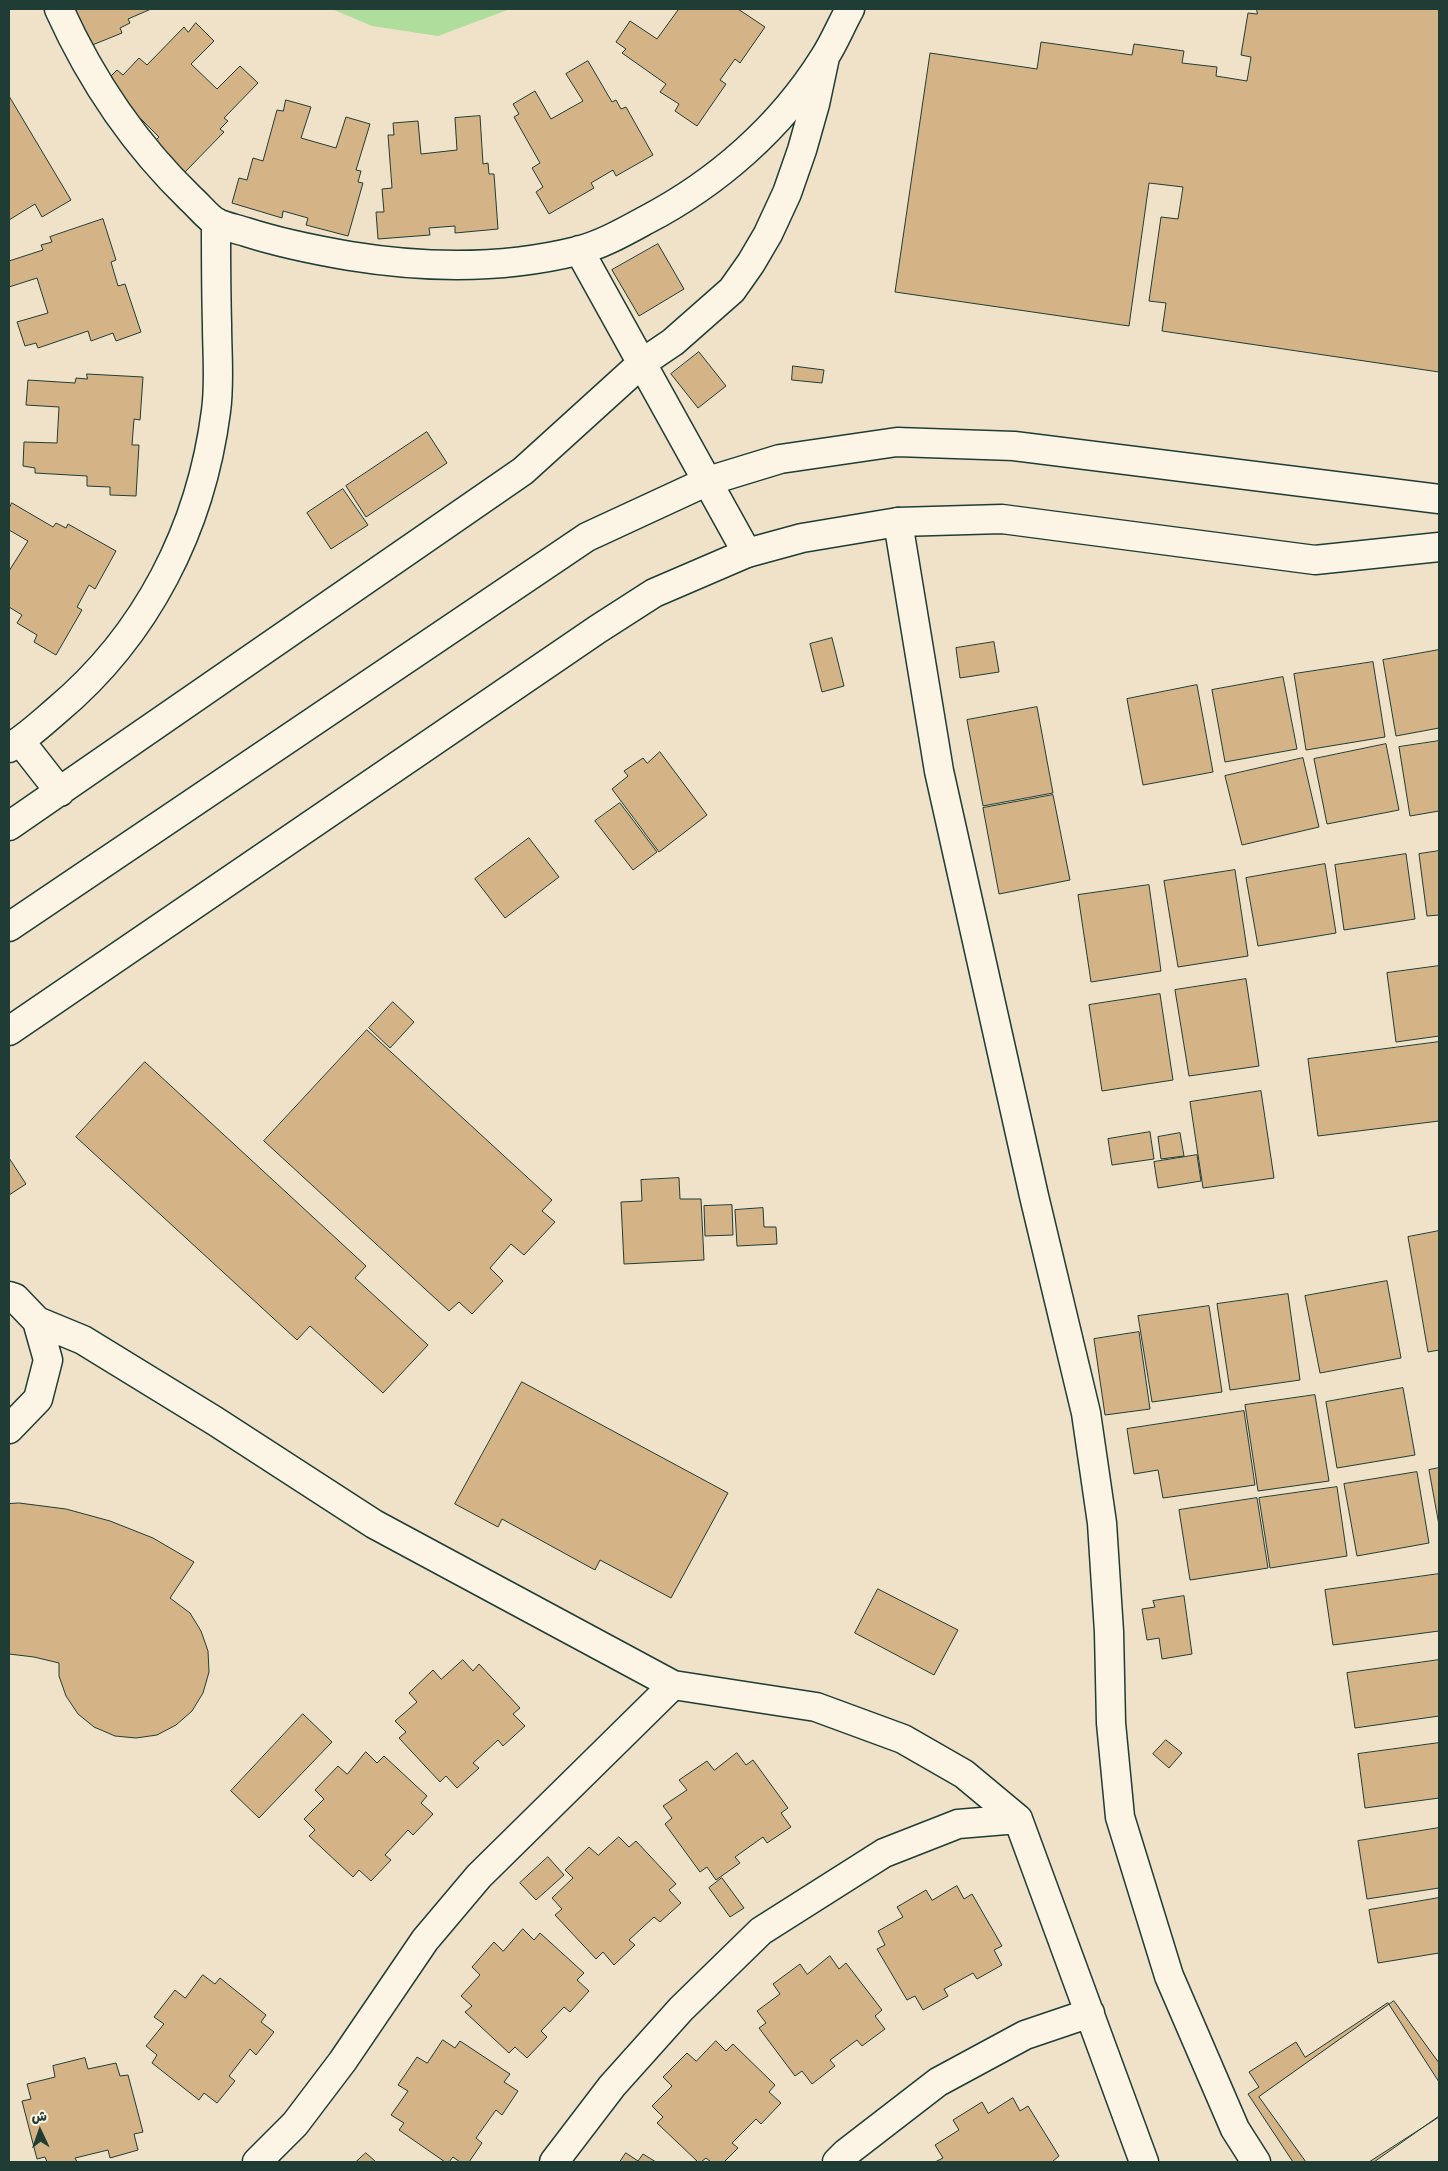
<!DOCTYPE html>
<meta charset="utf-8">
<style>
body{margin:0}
#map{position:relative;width:1448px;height:2171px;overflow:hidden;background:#f0e1c9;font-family:"Patrick Hand","Playpen Sans Arabic",sans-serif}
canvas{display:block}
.frame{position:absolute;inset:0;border:10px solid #1f3d34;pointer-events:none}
.north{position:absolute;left:15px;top:2106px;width:50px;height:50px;-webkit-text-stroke:4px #fcf5e5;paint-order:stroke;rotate:357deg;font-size:14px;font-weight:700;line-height:20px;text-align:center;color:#1f3d34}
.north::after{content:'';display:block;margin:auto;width:18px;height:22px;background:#1f3d34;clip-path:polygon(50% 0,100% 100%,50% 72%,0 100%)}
</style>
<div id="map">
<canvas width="1448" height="2171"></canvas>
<div class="frame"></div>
<div class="north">ش</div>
</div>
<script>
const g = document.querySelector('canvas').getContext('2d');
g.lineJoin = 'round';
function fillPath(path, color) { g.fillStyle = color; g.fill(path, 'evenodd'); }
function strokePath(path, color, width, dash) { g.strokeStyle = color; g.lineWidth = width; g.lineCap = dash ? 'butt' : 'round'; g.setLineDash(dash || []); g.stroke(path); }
fillPath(new Path2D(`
 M332,9H510L438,36L372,26Z`), '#aedd9c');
const building = new Path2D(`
 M57,9H151L128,19L130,23L120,28L122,33L70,54Z
 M676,9H738L765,27L740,63L735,59L720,80L726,84L697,126L675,111L679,104L660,92L666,84L622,53L626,49L616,42L630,21L657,39L678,10Z
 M1257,9H1439V372L1162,331L1166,303L1149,301L1161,217L1178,219L1183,187L1149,183L1129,326L895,292L930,53L1037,69L1041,42L1132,55L1134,44L1184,51L1182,63L1217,67L1216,76L1247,81L1251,57L1241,55L1248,13L1257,14Z
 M196,23L214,41L191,64L217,89L240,66L258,83L224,118L228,121L220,129L224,132L185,172L154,142L159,137L141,119L136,124L99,88L117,70L123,75L139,58L147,65L184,27L188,32Z
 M588,61L612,102L616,100L621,109L626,107L653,155L616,176L613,170L591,183L594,188L549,214L536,192L543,187L532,168L540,163L514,117L519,114L513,104L535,91L551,119L583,101L566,74Z
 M9,96L71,200L42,217L35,204L9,220Z
 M286,100L311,107L301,138L336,148L346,117L370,124L356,170L361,171L358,182L363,183L348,236L306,225L308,218L283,211L282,218L232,203L239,178L247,180L253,158L263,161L277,110L283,111Z
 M480,116L483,164L488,163L489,174H494L498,229L455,233V226L429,228L430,235L378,239L376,212H384L382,189L392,188L388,135H394L393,123L418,121L421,154L457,150L455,118Z
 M103,219L116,260L111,262L118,286L125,284L141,332L116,341L113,333L91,341L88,331L38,348L36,343L25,346L17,322L48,313L37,278L9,287V261L43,250L41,245L52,242L50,237Z
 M658,244L684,289L639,316L612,270Z
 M699,352L726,386L698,408L671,374Z
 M793,366L824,370L822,383L792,380Z
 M87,374L143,377L140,420L134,419L132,445H139L136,496L110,495V487L87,486V476L35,473V468L23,466L24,442L57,443L59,407L26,405L28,380L75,383L76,378L87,379Z
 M427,432L447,463L366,517L346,486Z
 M343,489L368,525L331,549L307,513Z
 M12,503L53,527L56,523L66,528L68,524L116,551L95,589L89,585L77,607L82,610L56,655L34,642L37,635L17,623L22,615L9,607V571L28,541L9,530V509Z
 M832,638L844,686L822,692L810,644Z
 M994,642L999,672L960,678L956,648Z
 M1439,650V728L1396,736L1383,660Z
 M1373,662L1385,737L1306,750L1294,674Z
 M1283,677L1297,749L1225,762L1212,690Z
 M1197,685L1213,772L1143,785L1127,699Z
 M1037,707L1053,793L983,806L967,720Z
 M1439,741V811L1410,816L1399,747Z
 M1386,744L1399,810L1327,824L1314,759Z
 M660,752L707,815L659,852L612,789L628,776L624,771L643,758L647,763Z
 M1303,758L1319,827L1242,845L1225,776Z
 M1053,795L1070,880L999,894L983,808Z
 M620,803L657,852L633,870L595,821Z
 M529,838L559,877L505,918L475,879Z
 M1439,851V915L1427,916L1419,854Z
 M1406,854L1415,919L1344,930L1335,865Z
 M1325,864L1336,933L1258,946L1246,878Z
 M1235,870L1248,956L1178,967L1164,881Z
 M1149,885L1161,971L1091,982L1078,895Z
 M1439,966V1036L1396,1042L1387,973Z
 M1246,979L1259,1066L1189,1076L1175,990Z
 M1160,994L1173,1080L1102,1091L1089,1005Z
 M393,1002L414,1022L390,1048L369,1028Z
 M367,1030L552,1200L542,1211L555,1222L524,1255L511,1244L490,1268L503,1281L472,1314L459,1302L449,1311L264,1141Z
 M1439,1042V1121L1318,1136L1308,1059Z
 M145,1062L366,1266L355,1278L428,1345L383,1393L310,1326L297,1340L76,1137Z
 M1261,1091L1274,1178L1203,1188L1190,1102Z
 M1150,1132L1154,1159L1112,1165L1108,1139Z
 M1180,1133L1184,1156L1161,1159L1158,1137Z
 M1197,1155L1201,1181L1158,1188L1154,1162Z
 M9,1158L26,1184L9,1195Z
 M679,1178L680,1199H701L704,1260L624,1264L621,1202L642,1201L641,1180Z
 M732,1205L733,1235L705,1236L704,1206Z
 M763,1208L764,1227H776L777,1244L737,1246L735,1210Z
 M1439,1231V1350L1428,1352L1408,1237Z
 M1387,1281L1401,1358L1320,1373L1305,1296Z
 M1288,1294L1300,1380L1230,1390L1217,1304Z
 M1209,1306L1222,1392L1152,1402L1138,1316Z
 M1139,1332L1150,1409L1105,1415L1094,1339Z
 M522,1382L728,1493L671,1598L600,1560L595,1570L502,1519L498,1527L455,1504Z
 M1403,1388L1415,1455L1337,1468L1326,1402Z
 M1315,1395L1329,1481L1258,1491L1245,1405Z
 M1244,1411L1255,1485L1163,1498L1158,1470L1134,1474L1127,1429Z
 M1439,1468V1525L1429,1470Z
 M1417,1472L1429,1543L1357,1556L1344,1484Z
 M1337,1487L1347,1556L1270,1568L1259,1498Z
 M1257,1498L1268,1568L1190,1580L1179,1510Z
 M19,1503L66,1509L110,1521L153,1538L194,1562L170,1598L190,1613L201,1631L208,1651L209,1672L203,1693L192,1711L176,1725L157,1735L136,1738L115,1736L94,1727L78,1714L66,1696L59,1676V1663L34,1657L9,1654V1504Z
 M1439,1574V1631L1333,1645L1325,1590Z
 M878,1589L958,1630L934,1675L855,1633Z
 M1184,1596L1192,1654L1162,1659L1159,1638L1147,1640L1142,1609L1155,1607L1153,1601Z
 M463,1660L473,1671L479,1664L520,1708L513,1714L525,1726L503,1746L498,1740L473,1763L479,1768L457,1788L446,1776L440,1782L399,1738L406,1732L395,1721L417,1702L409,1693L433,1670L441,1679Z
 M1439,1660V1716L1355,1728L1347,1673Z
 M303,1714L332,1742L259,1818L231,1791Z
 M1166,1740L1182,1753L1169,1768L1153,1754Z
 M1439,1743V1798L1365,1808L1358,1754Z
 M366,1752L377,1763L384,1756L427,1796L421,1803L433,1814L413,1835L408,1830L385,1855L391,1860L371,1881L359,1870L353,1877L309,1836L315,1830L304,1819L324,1799L315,1790L338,1766L347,1774Z
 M737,1753L746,1765L753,1760L788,1808L781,1813L791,1827L767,1843L763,1837L735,1857L740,1863L716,1880L707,1867L700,1872L665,1824L672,1818L663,1806L687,1790L679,1780L707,1761L714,1770Z
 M1439,1828V1888L1367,1899L1358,1841Z
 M619,1837L629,1847L636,1841L676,1884L669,1890L681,1903L660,1922L654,1917L629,1940L635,1945L614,1965L603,1952L596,1959L555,1915L562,1909L552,1898L573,1878L565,1870L589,1847L598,1855Z
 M548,1857L564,1875L536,1900L520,1883Z
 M722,1878L744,1908L730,1917L709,1888Z
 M957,1886L964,1899L972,1894L1002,1946L994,1950L1002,1965L977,1979L973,1973L944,1989L948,1996L923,2010L915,1996L907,2000L877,1949L885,1945L878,1931L903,1917L897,1907L926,1890L932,1900Z
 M1439,1898V1953L1378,1963L1369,1910Z
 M523,1929L534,1940L540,1933L584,1973L577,1980L589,1991L570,2012L564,2007L541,2031L547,2037L527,2058L515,2047L509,2053L465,2012L472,2006L461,1996L480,1975L472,1967L494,1942L503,1951Z
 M830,1956L839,1969L846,1963L882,2010L875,2016L885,2029L862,2046L857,2040L830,2060L835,2066L812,2084L802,2071L795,2076L759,2028L766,2023L757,2011L780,1994L773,1984L800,1964L807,1974Z
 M203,1975L215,1984L220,1978L266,2015L261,2022L274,2032L256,2055L250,2049L229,2076L235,2081L217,2103L204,2093L199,2100L152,2063L157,2055L146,2046L164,2024L154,2017L175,1990L185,1998Z
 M1394,2001L1439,2063V2116L1374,2162H1306L1259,2097Z
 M1388,2003L1439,2082V2117L1369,2162H1293L1248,2094L1259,2087L1249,2072L1296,2042L1305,2057Z
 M443,2040L455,2048L460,2041L510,2074L504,2082L518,2091L502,2115L496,2110L476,2138L482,2143L469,2162H460L453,2157L449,2162H445L399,2130L404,2123L391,2115L408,2091L398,2085L417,2057L427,2063Z
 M716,2041L726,2051L733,2044L775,2085L769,2092L781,2103L761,2124L756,2119L732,2143L738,2148L724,2162H711L706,2158L701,2162H698L657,2123L663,2117L652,2106L672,2086L663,2077L687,2053L696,2061Z
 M85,2058L88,2069L116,2063L120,2076L128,2075L143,2132L134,2134L138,2150L110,2158L108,2150L75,2158L77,2162H47L45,2157L37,2159L22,2101L31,2099L27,2084L55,2077L53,2066Z
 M1013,2098L1020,2111L1028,2106L1059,2156L1052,2162H935L943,2158L935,2145L959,2130L953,2120L982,2102L988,2113Z
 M366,2153L376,2162H356Z
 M626,2153L638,2161L643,2154L656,2162H620Z`);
fillPath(building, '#d4b387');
strokePath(building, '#1f3d34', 1);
const street = new Path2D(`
 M59,9C91,80 135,145 191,199C199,206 208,218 217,223C226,227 237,229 246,232C280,243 315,250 350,256C424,268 504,269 577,251C601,245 624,232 646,220C717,183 781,127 824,58C834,43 841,25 850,9
 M579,250L747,553
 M898,522L939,771L1034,1196L1086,1413L1102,1523L1109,1632L1111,1723L1120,1817L1169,1976L1235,2129L1256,2162
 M20,741L60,792
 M9,748C26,738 41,724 56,711C147,635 201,528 216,411C220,382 217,353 217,324C216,290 216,256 216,222
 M9,826L523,471L642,363L673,342L732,290L751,263L768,234L787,193L802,150L815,104L825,57
 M9,1296L15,1298L37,1321L83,1340L215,1421L374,1524L673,1685L816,1707L903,1739L964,1774L1018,1819L1144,2162
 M9,1429L38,1399L48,1360L37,1321
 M257,2162L295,2124L342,2062L425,1940L479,1876L673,1685
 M554,2162L612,2086L681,2009L761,1931L884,1853L958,1824L1018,1819
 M837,2162L846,2153L938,2082L1025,2035L1090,2013`);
const secondary = new Path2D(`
 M9,927L587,537L708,481L780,459L897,442L1014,446L1439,499
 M9,1031L598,629L654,593L747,553L802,538L898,522L1002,519L1315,560L1439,547`);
strokePath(street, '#1f3d34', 31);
strokePath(secondary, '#1f3d34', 31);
strokePath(street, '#fcf5e5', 28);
strokePath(secondary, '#fcf5e5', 28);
</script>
